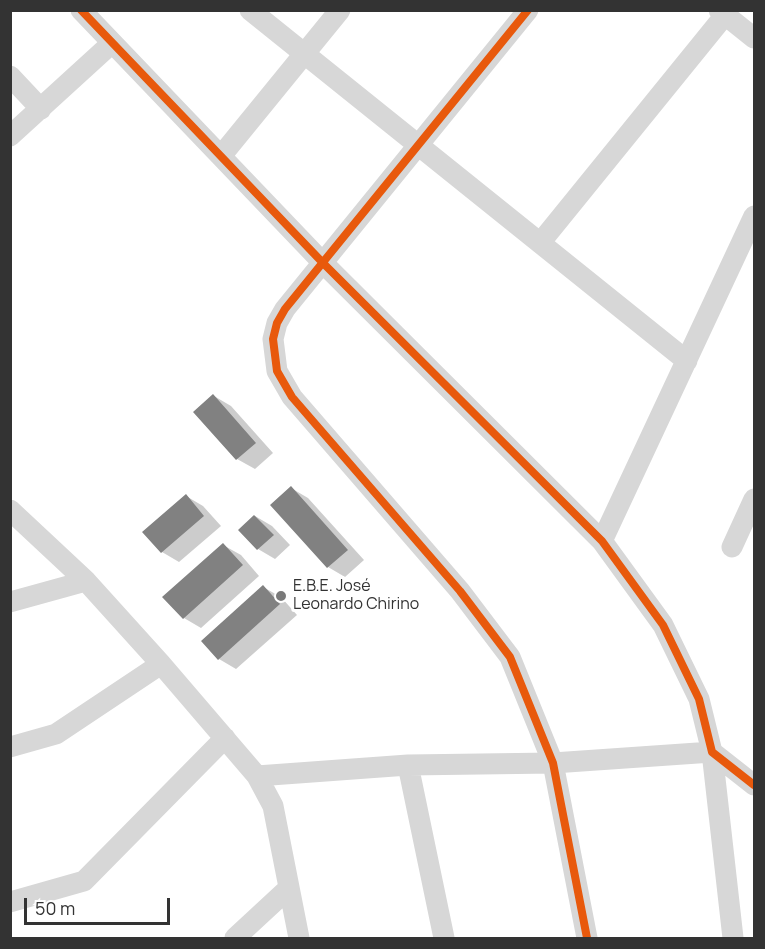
<!DOCTYPE html>
<meta charset="utf-8">
<style>
body{margin:0}
#map{position:relative;width:765px;height:949px;overflow:hidden;background:#fff;font-family:Manrope,sans-serif}
canvas{display:block}
.frame{position:absolute;inset:0;border:12px solid #333;pointer-events:none}
.scale{position:absolute;left:24px;top:898px;width:146px;height:27px;box-sizing:border-box;border:3px solid #333;border-top:0;padding-left:8px;font-size:18px;line-height:21px;white-space:nowrap;color:#333;-webkit-text-stroke:4px #fff;paint-order:stroke}
</style>
<div id="map">
<canvas width="765" height="949"></canvas>
<div class="frame"></div>
<div class="scale">50 m</div>
</div>
<script>
const g = document.querySelector('canvas').getContext('2d');
g.lineJoin = 'round';
function fillPath(path, color) { g.fillStyle = color; g.fill(path, 'evenodd'); }
function strokePath(path, color, width, dash) { g.strokeStyle = color; g.lineWidth = width; g.lineCap = dash ? 'butt' : 'round'; g.setLineDash(dash || []); g.stroke(path); }
function write(font, color, halo, rows, align = 'center') {
  g.font = font + ' Manrope,sans-serif'; g.lineWidth = 6; g.setLineDash([]); g.textBaseline = 'middle'; g.strokeStyle = halo; g.fillStyle = color; for (const [text, x, y, turn = 0] of rows) {
    g.save(); g.translate(x, y); g.rotate((+turn || 0) * Math.PI / 180); g.textAlign = isNaN(turn) ? turn : align; if (halo) g.strokeText(text, 0, 0); g.fillText(text, 0, 0); g.restore();
  }
}
fillPath(new Path2D(`
 M214,396L231,406L273,453L255,469L237,459L195,412Z
 M291,488L308,498L364,560L345,577L328,567Z
 M186,496L203,506L221,526L179,562L162,552L145,532Z
 M255,516L272,526L290,545L275,559L258,549Z
 M223,545L241,555L259,576L201,628L184,618Z
 M263,587L281,597L297,615L236,669L219,659Z`), '#0003');
fillPath(new Path2D(`
 M213,394L256,443L236,460L193,412Z
 M291,486L348,550L327,568L270,505Z
 M186,494L204,516L161,553L142,532Z
 M254,515L274,535L257,550L238,530Z
 M223,543L243,565L183,619L162,597Z
 M263,585L280,604L218,660L201,641Z`), '#818181');
strokePath(new Path2D(`
 M81,10L323,263L602,541L663,625L699,699L712,752L754,785
 M250,10L687,361
 M528,10L285,309L277,323L273,339L277,371L292,397L460,591L510,657L553,763L587,938
 M719,10L754,38
 M10,76L41,109
 M10,136L112,43
 M221,156L340,10
 M540,243L725,15
 M10,510L86,581L161,664L257,776L273,806L299,938
 M602,541L754,216
 M732,547L754,499
 M10,602L86,581
 M10,747L56,734L161,664
 M408,765L444,938
 M257,776L408,765L553,763L712,752L733,938
 M10,902L84,881L225,738
 M235,938L289,888`), '#d7d7d7', 21);
strokePath(new Path2D(`
 M81,10L323,263L602,541L663,625L699,699L712,752L754,785
 M528,10L285,309L277,323L273,339L277,371L292,397L460,591L510,657L553,763L587,938`), '#e8590c', 8);
for (const [x, y, r, color] of [
 [281,596,6,"#7a7a7a"]
]) { const dot = new Path2D(); dot.arc(x, y, r, 0, 2 * Math.PI); g.fillStyle = color; g.fill(dot); strokePath(dot, '#fff', 2); }
write('16px', '#333', '#fff', [
 ["E.B.E. José",293,587],
 ["Leonardo Chirino",293,605]
], 'left');
</script>
